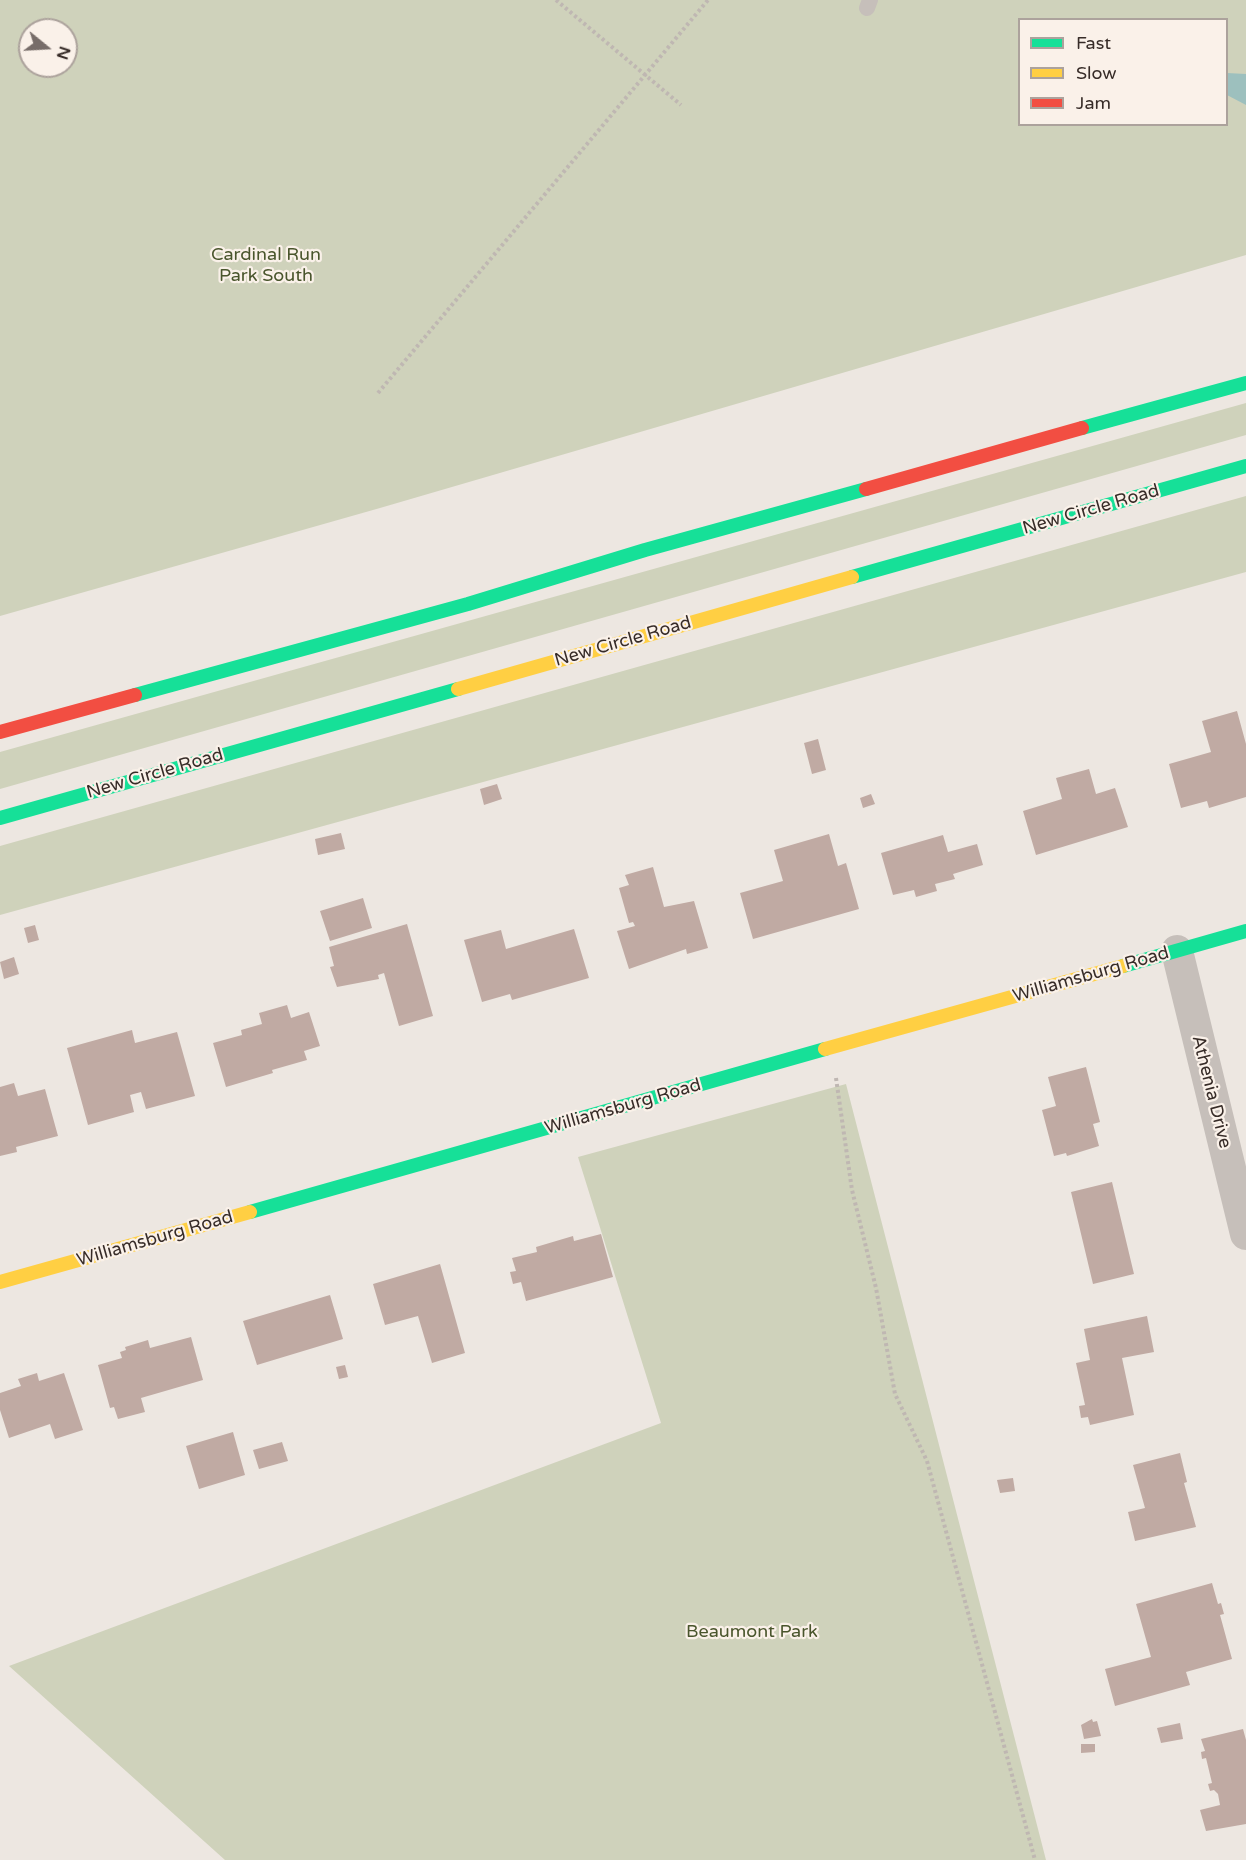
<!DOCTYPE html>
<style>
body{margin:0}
#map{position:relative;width:1246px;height:1860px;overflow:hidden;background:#ede7e1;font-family:"Varela Round",sans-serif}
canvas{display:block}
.legend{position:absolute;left:1018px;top:18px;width:210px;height:108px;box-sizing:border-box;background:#faf1e9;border:2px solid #aca29c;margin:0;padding:8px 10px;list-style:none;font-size:18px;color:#372c28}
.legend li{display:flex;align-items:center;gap:12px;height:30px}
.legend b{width:30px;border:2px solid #aca29c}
.north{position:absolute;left:18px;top:18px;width:60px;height:60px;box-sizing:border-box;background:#faf1e9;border:2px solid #aca29c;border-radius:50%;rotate:108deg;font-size:16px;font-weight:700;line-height:24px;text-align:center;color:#372c28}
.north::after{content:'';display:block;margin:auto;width:21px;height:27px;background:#776d69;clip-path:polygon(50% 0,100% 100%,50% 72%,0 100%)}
</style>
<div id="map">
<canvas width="1246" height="1860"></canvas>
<ul class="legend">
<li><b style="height:8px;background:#16e098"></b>Fast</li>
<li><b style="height:8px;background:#ffcf43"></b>Slow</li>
<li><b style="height:8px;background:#f24e42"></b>Jam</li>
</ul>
<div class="north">N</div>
</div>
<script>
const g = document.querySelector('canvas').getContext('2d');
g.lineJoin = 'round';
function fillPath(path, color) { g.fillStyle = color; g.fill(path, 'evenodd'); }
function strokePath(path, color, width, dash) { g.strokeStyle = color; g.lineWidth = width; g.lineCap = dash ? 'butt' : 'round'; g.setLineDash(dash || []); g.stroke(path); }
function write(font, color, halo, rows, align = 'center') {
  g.font = font + ' "Varela Round",sans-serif'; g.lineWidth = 4.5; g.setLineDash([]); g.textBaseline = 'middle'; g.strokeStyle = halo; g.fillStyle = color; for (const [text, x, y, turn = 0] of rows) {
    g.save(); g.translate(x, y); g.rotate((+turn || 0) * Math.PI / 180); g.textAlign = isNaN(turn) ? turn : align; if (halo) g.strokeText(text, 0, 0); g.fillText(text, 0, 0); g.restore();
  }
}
fillPath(new Path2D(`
 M0,0H1246V255L380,508L0,616ZM1020,20H1226V124H1020ZM30,30H66V66H30Z
 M1246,403V435L0,789V752Z
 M1246,496V572L0,915V846Z
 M846,1084L1046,1860H225L9,1666L661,1423L578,1157Z`), '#cfd2bb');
fillPath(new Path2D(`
 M1227,73L1246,74V105L1227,95Z`), '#9dc0be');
fillPath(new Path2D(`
 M1237,711L1246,744V797L1209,808L1207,801L1181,808L1169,764L1211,752L1202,721Z
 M818,739L826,770L812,774L804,743Z
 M1089,769L1096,794L1115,788L1128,827L1036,855L1023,811L1062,799L1056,778Z
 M497,784L502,799L484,805L480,789Z
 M871,794L875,804L863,808L860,798Z
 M341,833L345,849L318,855L315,839Z
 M829,834L838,866L846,863L859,909L753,939L740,893L783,881L774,850Z
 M943,835L948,852L977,844L983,865L953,874L955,879L935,884L937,891L916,897L914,890L893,895L881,853Z
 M653,867L664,907L694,901L708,948L687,954L686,949L629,969L617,931L635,926L633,922L629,923L619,888L629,885L625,875Z
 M363,898L372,928L330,941L320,911Z
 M407,924L433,1016L399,1026L384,973L378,975L379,979L337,987L330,967L334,966L329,947Z
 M35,925L39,940L28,943L24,928Z
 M574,929L589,978L512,1000L510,994L482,1002L464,940L501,930L506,949Z
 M14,957L19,974L4,979L0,962Z
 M287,1005L291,1018L309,1012L320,1046L304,1051L307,1060L272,1070L273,1073L226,1087L213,1043L242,1035L241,1030L262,1024L259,1013Z
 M132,1030L135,1043L177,1032L195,1096L146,1109L141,1092L130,1095L134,1112L88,1125L67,1048Z
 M1086,1067L1100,1122L1093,1124L1099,1146L1067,1156L1066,1153L1054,1156L1042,1110L1056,1106L1048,1077Z
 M14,1083L18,1096L45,1089L58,1136L16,1147L17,1152L0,1156V1087Z
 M1112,1182L1134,1274L1093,1284L1071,1192Z
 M601,1234L613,1277L526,1301L521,1282L513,1284L510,1272L516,1271L512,1258L537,1252L536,1247L573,1236L574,1241Z
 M440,1264L465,1353L432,1363L418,1316L385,1325L373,1284Z
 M330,1295L343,1339L257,1365L243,1321Z
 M1147,1316L1154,1352L1122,1358L1134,1415L1090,1425L1088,1417L1081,1418L1079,1406L1085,1405L1076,1363L1090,1360L1084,1329Z
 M191,1337L203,1380L141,1398L145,1412L118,1419L114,1407L110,1408L98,1365L122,1358L120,1352L126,1350L125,1347L148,1340L150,1348Z
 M345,1365L348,1377L339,1379L336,1367Z
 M37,1373L39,1381L64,1373L83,1430L55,1439L50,1424L9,1438L0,1410V1393L21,1386L18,1379Z
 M233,1432L245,1475L199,1489L186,1446Z
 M282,1442L288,1461L259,1469L253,1450Z
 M1180,1453L1187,1482L1184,1483L1196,1527L1135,1541L1128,1512L1145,1508L1133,1465Z
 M1013,1478L1015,1491L1000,1493L997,1480Z
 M1212,1583L1218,1604L1221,1603L1224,1614L1220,1615L1232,1659L1186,1672L1190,1685L1115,1706L1105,1669L1151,1657L1136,1604Z
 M1092,1719L1093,1722L1097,1721L1101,1736L1084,1739L1081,1725Z
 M1180,1723L1183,1739L1161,1743L1157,1728Z
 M1243,1729L1246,1740V1824L1206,1831L1200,1810L1220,1805L1218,1794L1214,1790L1210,1791L1208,1784L1212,1783L1206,1758L1202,1759L1201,1752L1205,1751L1201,1739Z
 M1081,1744H1095V1752L1081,1753Z`), '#c0aaa3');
strokePath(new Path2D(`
 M556,0L681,105
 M378,393L708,0
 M836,1078L852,1190L876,1288L895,1394L927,1461L1035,1860`), '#bfb7b2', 4, [3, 3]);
strokePath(new Path2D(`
 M867,8L870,0`), '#c6bfba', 16);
strokePath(new Path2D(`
 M1177,951L1246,1234`), '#c6bfba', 32);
strokePath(new Path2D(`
 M1082,428L1246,383
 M852,577L1246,466
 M135,695L468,604L645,550L866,489
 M0,818L458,689
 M1123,966L1246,931
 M250,1212L825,1049`), '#16e098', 14);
strokePath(new Path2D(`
 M458,689L852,577
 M825,1049L1123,966
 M0,1282L250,1212`), '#ffcf43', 14);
strokePath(new Path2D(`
 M866,489L1082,428
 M0,732L135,695`), '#f24e42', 14);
write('18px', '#49552c', '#faf1e9', [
 ["Cardinal Run",266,255],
 ["Park South",266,276],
 ["Beaumont Park",752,1632]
]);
write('18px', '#372c28', '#faf1e9', [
 ["New Circle Road",1091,510,-16],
 ["New Circle Road",623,642,-16],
 ["New Circle Road",155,774,-16],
 ["Williamsburg Road",1091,975,-16],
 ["Athenia Drive",1211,1092,76],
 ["Williamsburg Road",623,1107,-16],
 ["Williamsburg Road",155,1239,-16]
]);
</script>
